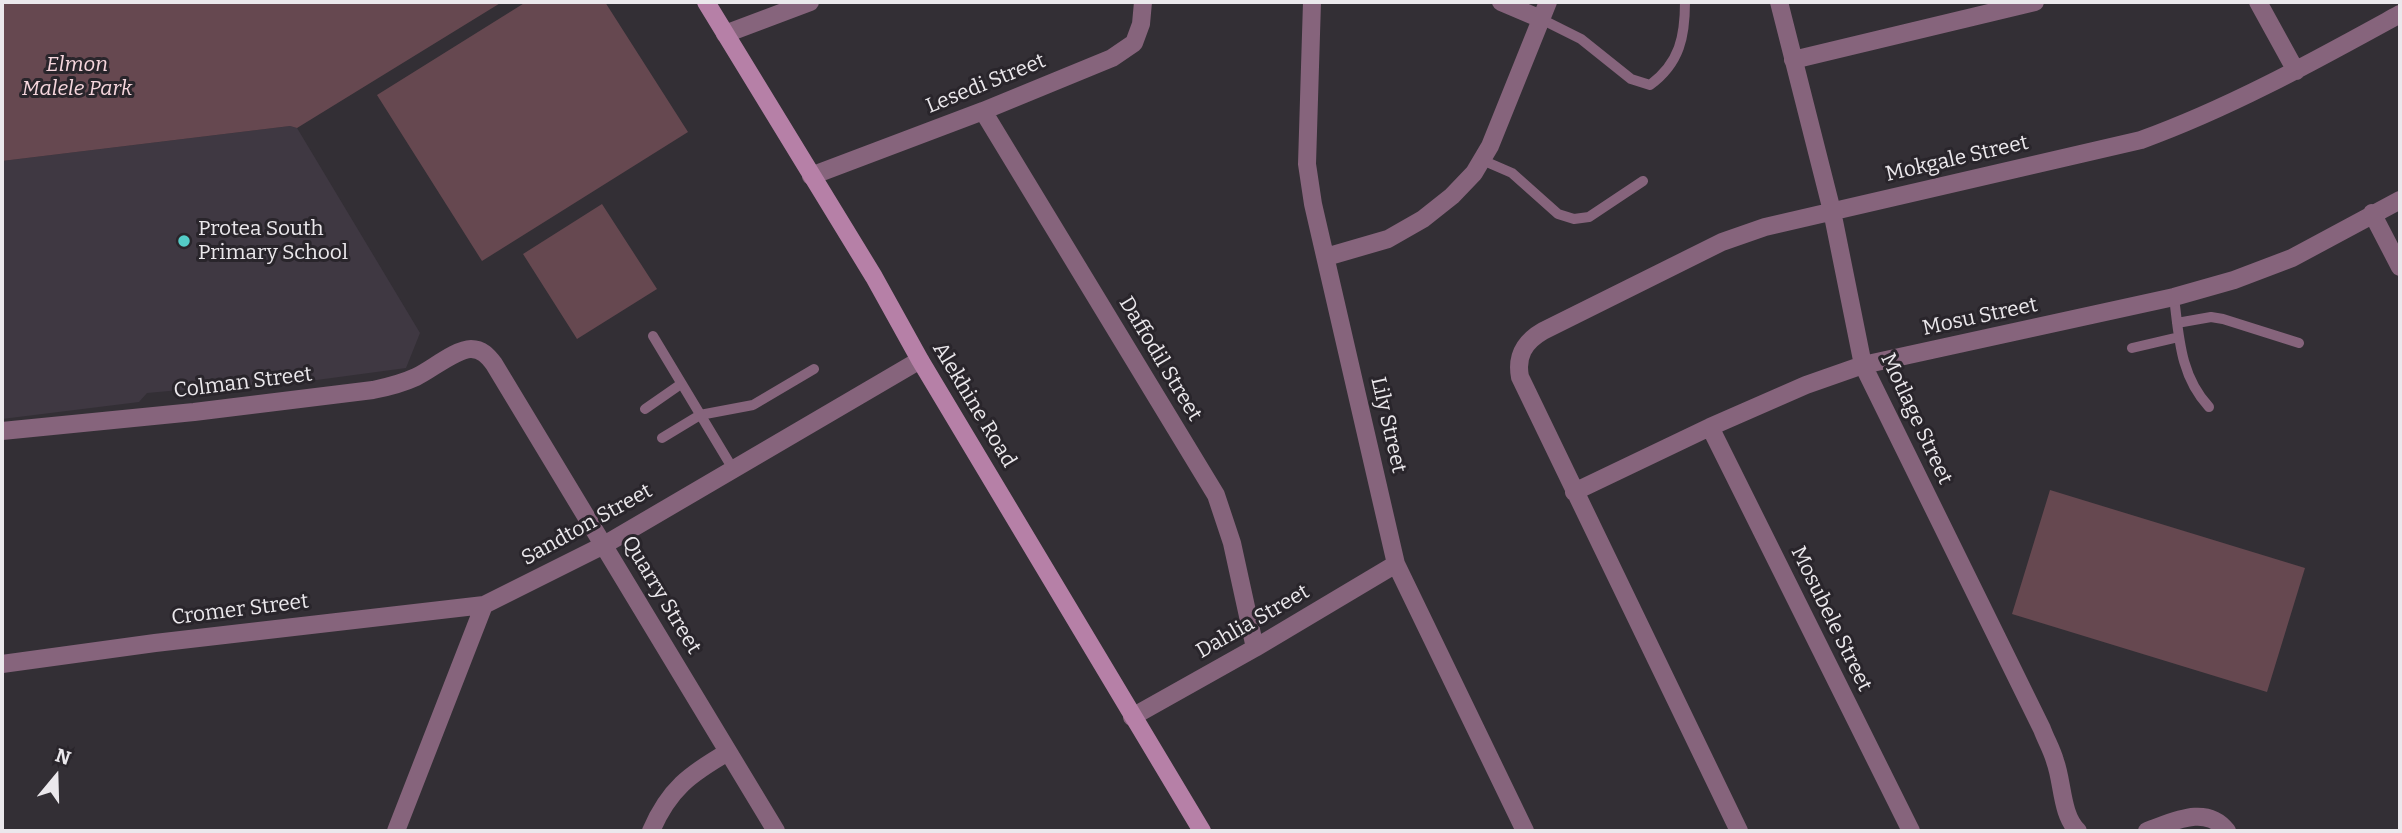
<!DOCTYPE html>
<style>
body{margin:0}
#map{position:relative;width:2402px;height:833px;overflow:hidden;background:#332f35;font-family:Bitter,serif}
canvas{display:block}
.frame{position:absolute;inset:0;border:4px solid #ebe8ec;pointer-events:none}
.north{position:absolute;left:21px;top:742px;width:70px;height:70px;-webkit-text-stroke:5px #29252b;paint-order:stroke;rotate:19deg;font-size:19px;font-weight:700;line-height:28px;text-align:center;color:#ebe8ec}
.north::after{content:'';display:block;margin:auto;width:24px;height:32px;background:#ebe8ec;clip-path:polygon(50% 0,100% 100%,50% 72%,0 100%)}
</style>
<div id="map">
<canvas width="2402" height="833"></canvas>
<div class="frame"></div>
<div class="north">N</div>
</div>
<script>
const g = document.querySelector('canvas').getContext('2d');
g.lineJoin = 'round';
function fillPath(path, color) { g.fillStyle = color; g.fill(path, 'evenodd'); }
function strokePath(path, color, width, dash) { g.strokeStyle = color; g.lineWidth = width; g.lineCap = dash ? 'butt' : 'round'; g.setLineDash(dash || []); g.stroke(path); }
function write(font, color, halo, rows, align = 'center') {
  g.font = font + ' Bitter,serif'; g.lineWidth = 6; g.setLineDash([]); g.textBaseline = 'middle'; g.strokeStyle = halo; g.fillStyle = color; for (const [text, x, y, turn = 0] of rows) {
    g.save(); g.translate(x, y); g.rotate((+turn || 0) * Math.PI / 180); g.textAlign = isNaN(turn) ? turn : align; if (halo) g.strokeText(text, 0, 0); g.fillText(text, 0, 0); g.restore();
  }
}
fillPath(new Path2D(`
 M290,126L297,128L420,333L406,368L205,395L191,389L147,393L139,402L2,419V161Z`), '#3f3842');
fillPath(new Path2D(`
 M2,2H502L297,128L290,126L2,161Z
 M526,2H605L688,132L482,261L377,95Z
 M602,204L657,289L577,339L523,254Z
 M2050,490L2305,568L2267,692L2012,614Z`), '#664850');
strokePath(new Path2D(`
 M1541,19L1581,39L1631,79L1650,85C1680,63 1685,36 1685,2
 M1482,160L1512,173L1558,214L1574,219L1589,217L1643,181
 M2174,297C2179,337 2180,376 2209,407
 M2177,323L2211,317L2223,319L2299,343
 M653,336L733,469
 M2132,348L2179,337
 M645,409L681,384
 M662,438L700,415L753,405L814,369`), '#86647c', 10);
strokePath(new Path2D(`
 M1312,2L1307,164L1313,204L1396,564L1525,831
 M1501,2L1541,19
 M1779,2L1832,211L1863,365L2042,729C2046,740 2052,750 2055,761C2063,782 2061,815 2078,831
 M2258,2L2296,71
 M725,34L810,2
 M1793,60L2035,2
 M983,111L1216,495L1232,543L1255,648
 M811,176L983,111L1112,58L1134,43L1141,24L1143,2
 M2372,213L2400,267
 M1326,257L1388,239L1423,219L1452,196L1474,173L1490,146L1548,2
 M1710,427L1911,831
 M2,431L194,412L373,390C388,387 403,383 416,377C431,370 456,349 471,349C482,349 488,356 494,364L776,831
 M1574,492L1710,427L1806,385L1863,365L2174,297L2234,280L2292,258L2400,200
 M2,664L155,643L484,605L604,545L920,360
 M1132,717L1255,648L1396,564
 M396,831L484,605
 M651,831C669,789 690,774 728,752
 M1739,831L1520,377C1516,356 1524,342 1543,331L1722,242L1765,227L2141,140C2232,107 2316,60 2400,14
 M2147,831C2173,822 2206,804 2227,831`), '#86647c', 18);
strokePath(new Path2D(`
 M706,2L874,277L920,360L1202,831`), '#b680a7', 18);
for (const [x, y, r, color] of [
 [184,241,7,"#54cdc8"]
]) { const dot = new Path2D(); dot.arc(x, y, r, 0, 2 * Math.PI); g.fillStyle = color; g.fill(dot); strokePath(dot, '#29252b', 2.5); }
write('italic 21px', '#f6d6dd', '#29252b', [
 ["Elmon",77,65],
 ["Malele Park",77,89]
]);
write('21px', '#ebe8ec', '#29252b', [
 ["Lesedi Street",986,84,-22],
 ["Mokgale Street",1957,159,-13],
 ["Mosu Street",1980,317,-12],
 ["Daffodil Street",1160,359,59],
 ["Colman Street",243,383,-7],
 ["Alekhine Road",974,405,59],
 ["Motlage Street",1916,419,65],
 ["Lily Street",1388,425,77],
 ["Sandton Street",587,525,-29],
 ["Quarry Street",661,595,59],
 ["Cromer Street",240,610,-7],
 ["Mosubele Street",1831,619,64],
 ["Dahlia Street",1253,622,-30]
]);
write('21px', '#ebe8ec', '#29252b', [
 ["Protea South",198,229],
 ["Primary School",198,253]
], 'left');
</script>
